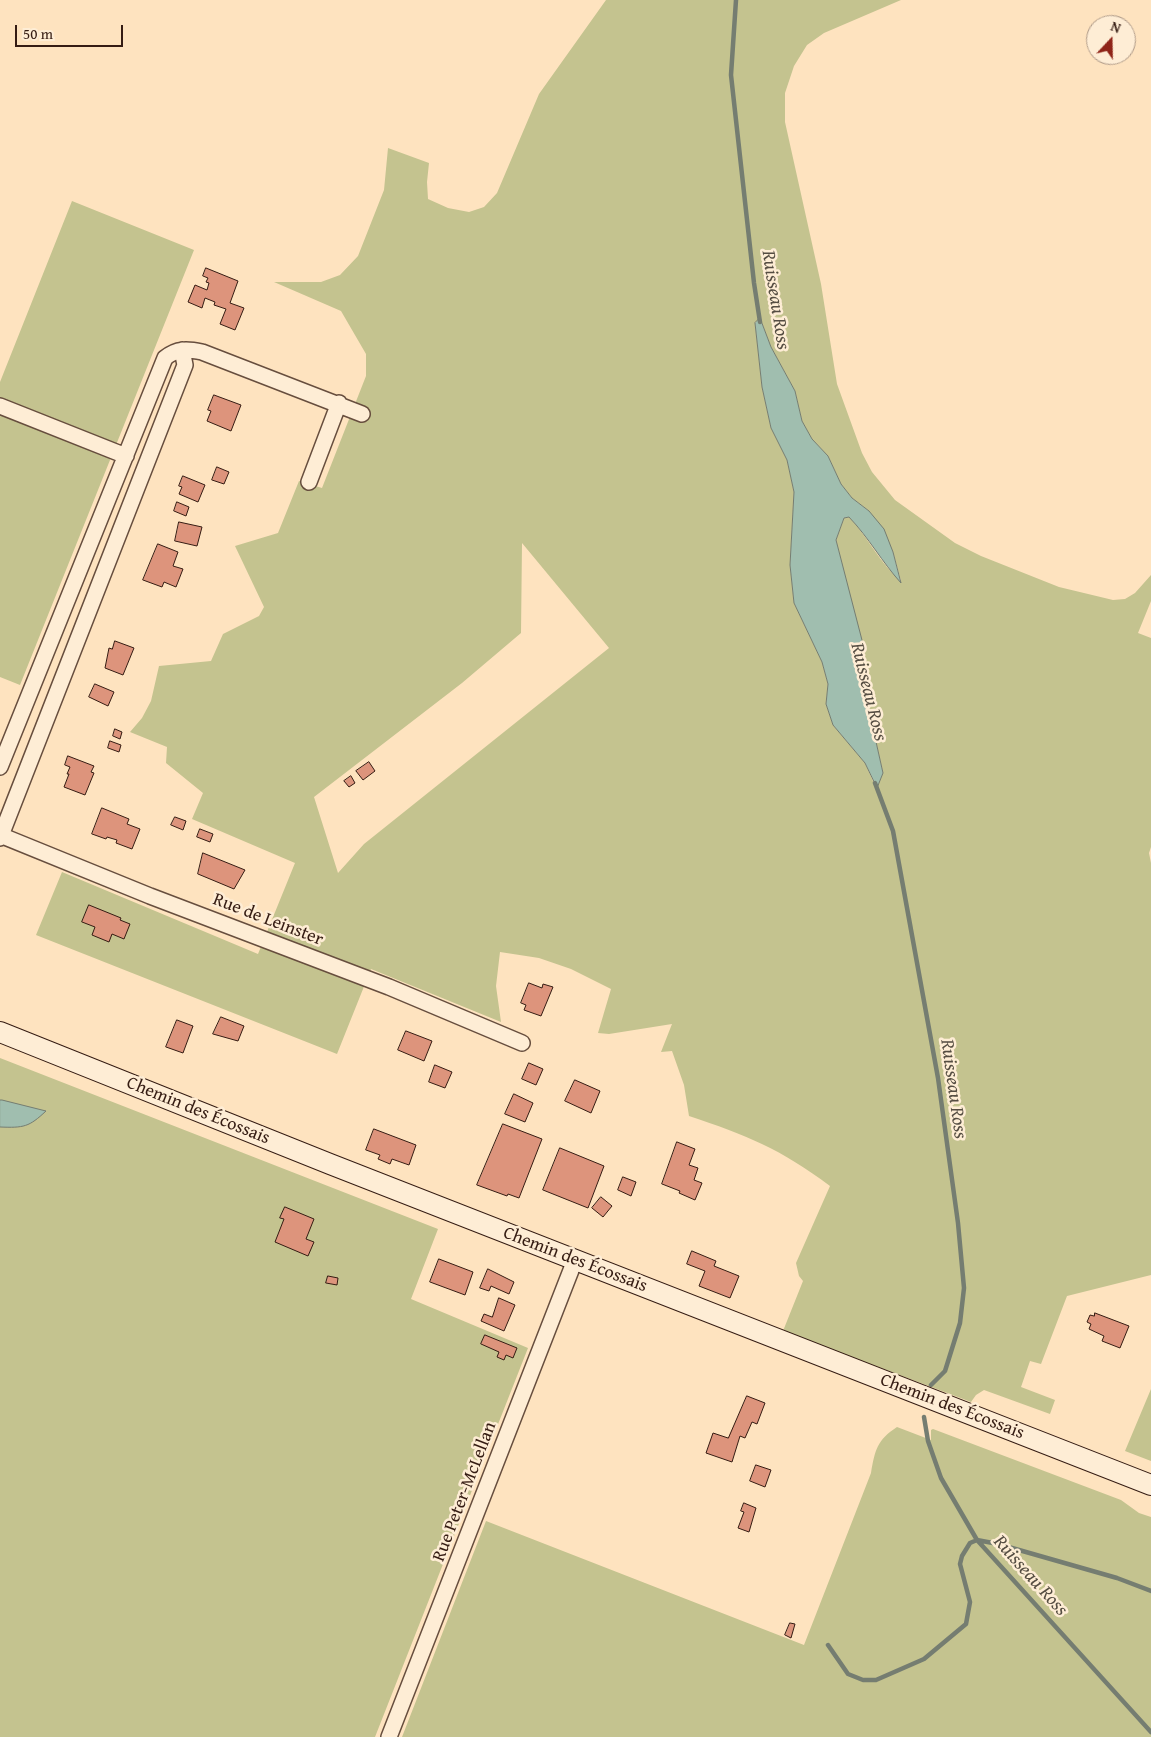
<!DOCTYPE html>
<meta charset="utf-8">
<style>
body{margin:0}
#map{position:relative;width:1151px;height:1737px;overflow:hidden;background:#fee3bf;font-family:"Gentium Book Plus",serif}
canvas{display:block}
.north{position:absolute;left:1086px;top:15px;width:50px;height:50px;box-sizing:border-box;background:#feedd5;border:1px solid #ae9987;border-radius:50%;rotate:21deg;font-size:14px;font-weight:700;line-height:20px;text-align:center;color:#351c13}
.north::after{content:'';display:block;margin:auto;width:18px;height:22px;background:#8f2418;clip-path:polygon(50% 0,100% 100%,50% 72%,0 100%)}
.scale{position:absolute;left:15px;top:25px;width:108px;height:22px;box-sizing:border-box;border:2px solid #351c13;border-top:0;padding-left:6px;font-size:15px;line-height:18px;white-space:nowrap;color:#351c13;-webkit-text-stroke:4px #feedd5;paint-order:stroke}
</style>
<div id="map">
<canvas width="1151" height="1737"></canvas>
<div class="north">N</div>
<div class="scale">50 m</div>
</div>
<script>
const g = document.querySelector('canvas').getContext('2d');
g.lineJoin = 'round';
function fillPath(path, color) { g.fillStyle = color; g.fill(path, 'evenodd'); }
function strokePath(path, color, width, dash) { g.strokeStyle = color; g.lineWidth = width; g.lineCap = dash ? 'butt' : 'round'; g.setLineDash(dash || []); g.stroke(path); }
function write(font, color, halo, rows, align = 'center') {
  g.font = font + ' "Gentium Book Plus",serif'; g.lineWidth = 5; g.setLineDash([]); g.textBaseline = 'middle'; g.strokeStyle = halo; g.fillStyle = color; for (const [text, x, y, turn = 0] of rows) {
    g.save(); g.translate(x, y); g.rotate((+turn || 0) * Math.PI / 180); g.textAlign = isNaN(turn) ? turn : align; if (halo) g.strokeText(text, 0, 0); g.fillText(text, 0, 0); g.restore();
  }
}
fillPath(new Path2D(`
 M606,0H901L824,33L807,45L794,66L785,93V122L821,284L837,384L862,453L872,472L895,500L955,543L981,556L1059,587L1113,600L1125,599L1135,593L1151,575V601L1138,633L1151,638V847L1149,853L1151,863V1275L1067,1296L1041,1364L1030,1361L1021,1387L1055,1400L1050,1414L984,1390L976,1395L971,1402L783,1331L803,1281L799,1276L796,1263L830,1186C781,1149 746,1135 689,1116L684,1085L672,1051L661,1052L672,1024L609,1034L598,1033L611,989L571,969L539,958L500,952L496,986L501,1022L371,969L337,1054L36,935L62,872L258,954L295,863L192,819L203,793L166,763L167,747L130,732L142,718L151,701L159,666L211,661L223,634L259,616L264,607L235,546L278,533L299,481L322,488L366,376V354L341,311L274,282H321L340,275L358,256L384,190L388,148L429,163L427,182L428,199L448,208L469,212L484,207L497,193L539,94ZM760,318L771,347L795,391L802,421L812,439L828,456L841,484L852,498L869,511L893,552L901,581C881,565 868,537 849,517L844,518L836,540L848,591L866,681V697L883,773L876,788L865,763L833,725L826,704L828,684L822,662L794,603L790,565L794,492L787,460L771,428L762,387L755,323ZM522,543L609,648L364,844L338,873L314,797L462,683L521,633Z
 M72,201L194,250L20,685L0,677V382Z
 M0,1058L438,1229L411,1299L528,1348L375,1737H0Z
 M1151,1389V1461L1125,1451Z
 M897,1427L931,1440V1430L933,1429L1121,1500L1139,1513L1151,1517V1737H402L486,1521L804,1645L871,1473C875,1450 877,1440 897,1427Z`), '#c4c38f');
const water = new Path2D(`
 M760,318L771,347L795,391L802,421L812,439L828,456L841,484L852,498L869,511L884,529L893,552L901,583C882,562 869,538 849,517L844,518L836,540L863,644L866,697L883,773L877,788L865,763L833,725L826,704L828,684L822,662L794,603L790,565L794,492L787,460L771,428L762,387L755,323Z
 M0,1100H2L46,1111C29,1127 24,1128 0,1127Z`);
fillPath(water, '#a0beaf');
strokePath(water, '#757d71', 1);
strokePath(new Path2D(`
 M736,0L731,75L754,283L760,322
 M875,783L893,831L938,1078L958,1223L964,1288L960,1323L945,1371L931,1385
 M924,1417L928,1441L941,1478L977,1540L1151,1732
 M828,1645L848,1674L863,1680H876L924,1659L966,1624L970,1602L960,1564L962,1556L970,1543L977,1540L998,1544L1117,1578L1151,1591`), '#757d71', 4.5);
const building = new Path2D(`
 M206,268L238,281L230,303L244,308L235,330L220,324L226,309L214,305L215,302L205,298L202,308L188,302L195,285L207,290L209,283L206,282L208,278L203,276Z
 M214,395L241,405L231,431L207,421L211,411L208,410Z
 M217,467L229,472L224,484L212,480Z
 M183,476L205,485L198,502L179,494L182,487L179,486Z
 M177,502L189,507L186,516L174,511Z
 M179,522L202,527L197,546L175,541Z
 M158,544L178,552L173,566L183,569L176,587L164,582L162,587L143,580Z
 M115,641L134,648L123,675L105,668L109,648L112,649Z
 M95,684L114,692L108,706L89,697Z
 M115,729L122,732L120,739L113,736Z
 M110,741L121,745L119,752L108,748Z
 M68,756L94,766L91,772L94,773L85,795L64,787L69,774H67L70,767L65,765Z
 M369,762L375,771L363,780L356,771Z
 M351,776L355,783L349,787L344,781Z
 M102,808L129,819L127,824L140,829L132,849L116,843L117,840L107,837L106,839L92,834Z
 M175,817L186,821L183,830L171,825Z
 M200,829L213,834L210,842L197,837Z
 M203,853L245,870L234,889L198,874Z
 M89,905L121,918L120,920L130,924L124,939L112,934L109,942L92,935L95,927L82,922Z
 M529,983L542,988L543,984L553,987L541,1016L524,1010L526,1005L521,1003Z
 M221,1017L244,1026L238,1041L213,1034Z
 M177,1020L193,1026L183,1053L166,1047Z
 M406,1031L432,1041L424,1061L398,1050Z
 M529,1063L543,1069L536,1085L522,1079Z
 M435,1065L452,1072L445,1088L429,1082Z
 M575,1080L600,1091L591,1113L565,1101Z
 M514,1094L533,1103L525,1122L505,1114Z
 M503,1124L542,1139L519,1198L508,1194L507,1196L477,1185Z
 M374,1129L416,1145L409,1165L392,1159L390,1164L378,1159L380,1155L366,1150Z
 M677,1142L695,1149L689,1165L698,1168L694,1180L702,1183L695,1200L679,1193L680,1191L662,1184Z
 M560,1148L604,1166L588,1208L543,1190Z
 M623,1177L636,1182L631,1196L618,1190Z
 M601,1197L612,1206L603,1217L592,1208Z
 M285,1207L314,1219L306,1239L314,1242L308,1256L275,1242L284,1219L280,1218Z
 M692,1251L716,1261L714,1266L739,1276L730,1298L699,1286L705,1271L687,1264Z
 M439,1259L473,1272L465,1295L430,1282Z
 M488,1269L514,1282L509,1294L491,1286L489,1291L480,1288Z
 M328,1276L338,1278L337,1285L326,1283Z
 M499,1298L515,1305L504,1331L481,1321L484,1314L492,1317Z
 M1095,1313L1129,1326L1120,1348L1102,1341L1104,1336L1089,1329L1091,1324L1087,1322L1090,1315L1094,1316Z
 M485,1335L517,1348L513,1358L506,1355L504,1360L497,1357L499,1352L481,1344Z
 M747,1396L765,1403L757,1424L752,1422L745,1438L740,1436L732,1462L706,1453L713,1433L728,1438Z
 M756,1465L771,1470L765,1487L750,1481Z
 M744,1503L756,1508L749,1532L738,1528L744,1512L741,1511Z
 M790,1623L795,1624L791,1638L785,1635Z`);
fillPath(building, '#dd947c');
strokePath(building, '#351c13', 1);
const minor = new Path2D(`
 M0,406L126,456
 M309,482L339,403
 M0,767L165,358C177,348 188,349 202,352L362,414
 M0,835L150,896L389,987L522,1043
 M0,838L185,365L182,350
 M389,1737L575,1260`);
const secondary = new Path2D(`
 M0,1032L330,1164L1151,1485`);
strokePath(minor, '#674e3e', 18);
strokePath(secondary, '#351c13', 22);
strokePath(minor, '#feedd5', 15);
strokePath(secondary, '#feedd5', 20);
write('18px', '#351c13', '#feedd5', [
 ["Rue de Leinster",268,920,21],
 ["Chemin des Écossais",198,1111,22],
 ["Chemin des Écossais",575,1260,21],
 ["Chemin des Écossais",952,1407,21],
 ["Rue Peter-McLellan",465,1492,-69]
]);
write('italic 19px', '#554d42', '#feedd5', [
 ["Ruisseau Ross",775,300,81],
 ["Ruisseau Ross",868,692,76],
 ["Ruisseau Ross",953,1089,82],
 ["Ruisseau Ross",1030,1576,48]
]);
</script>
